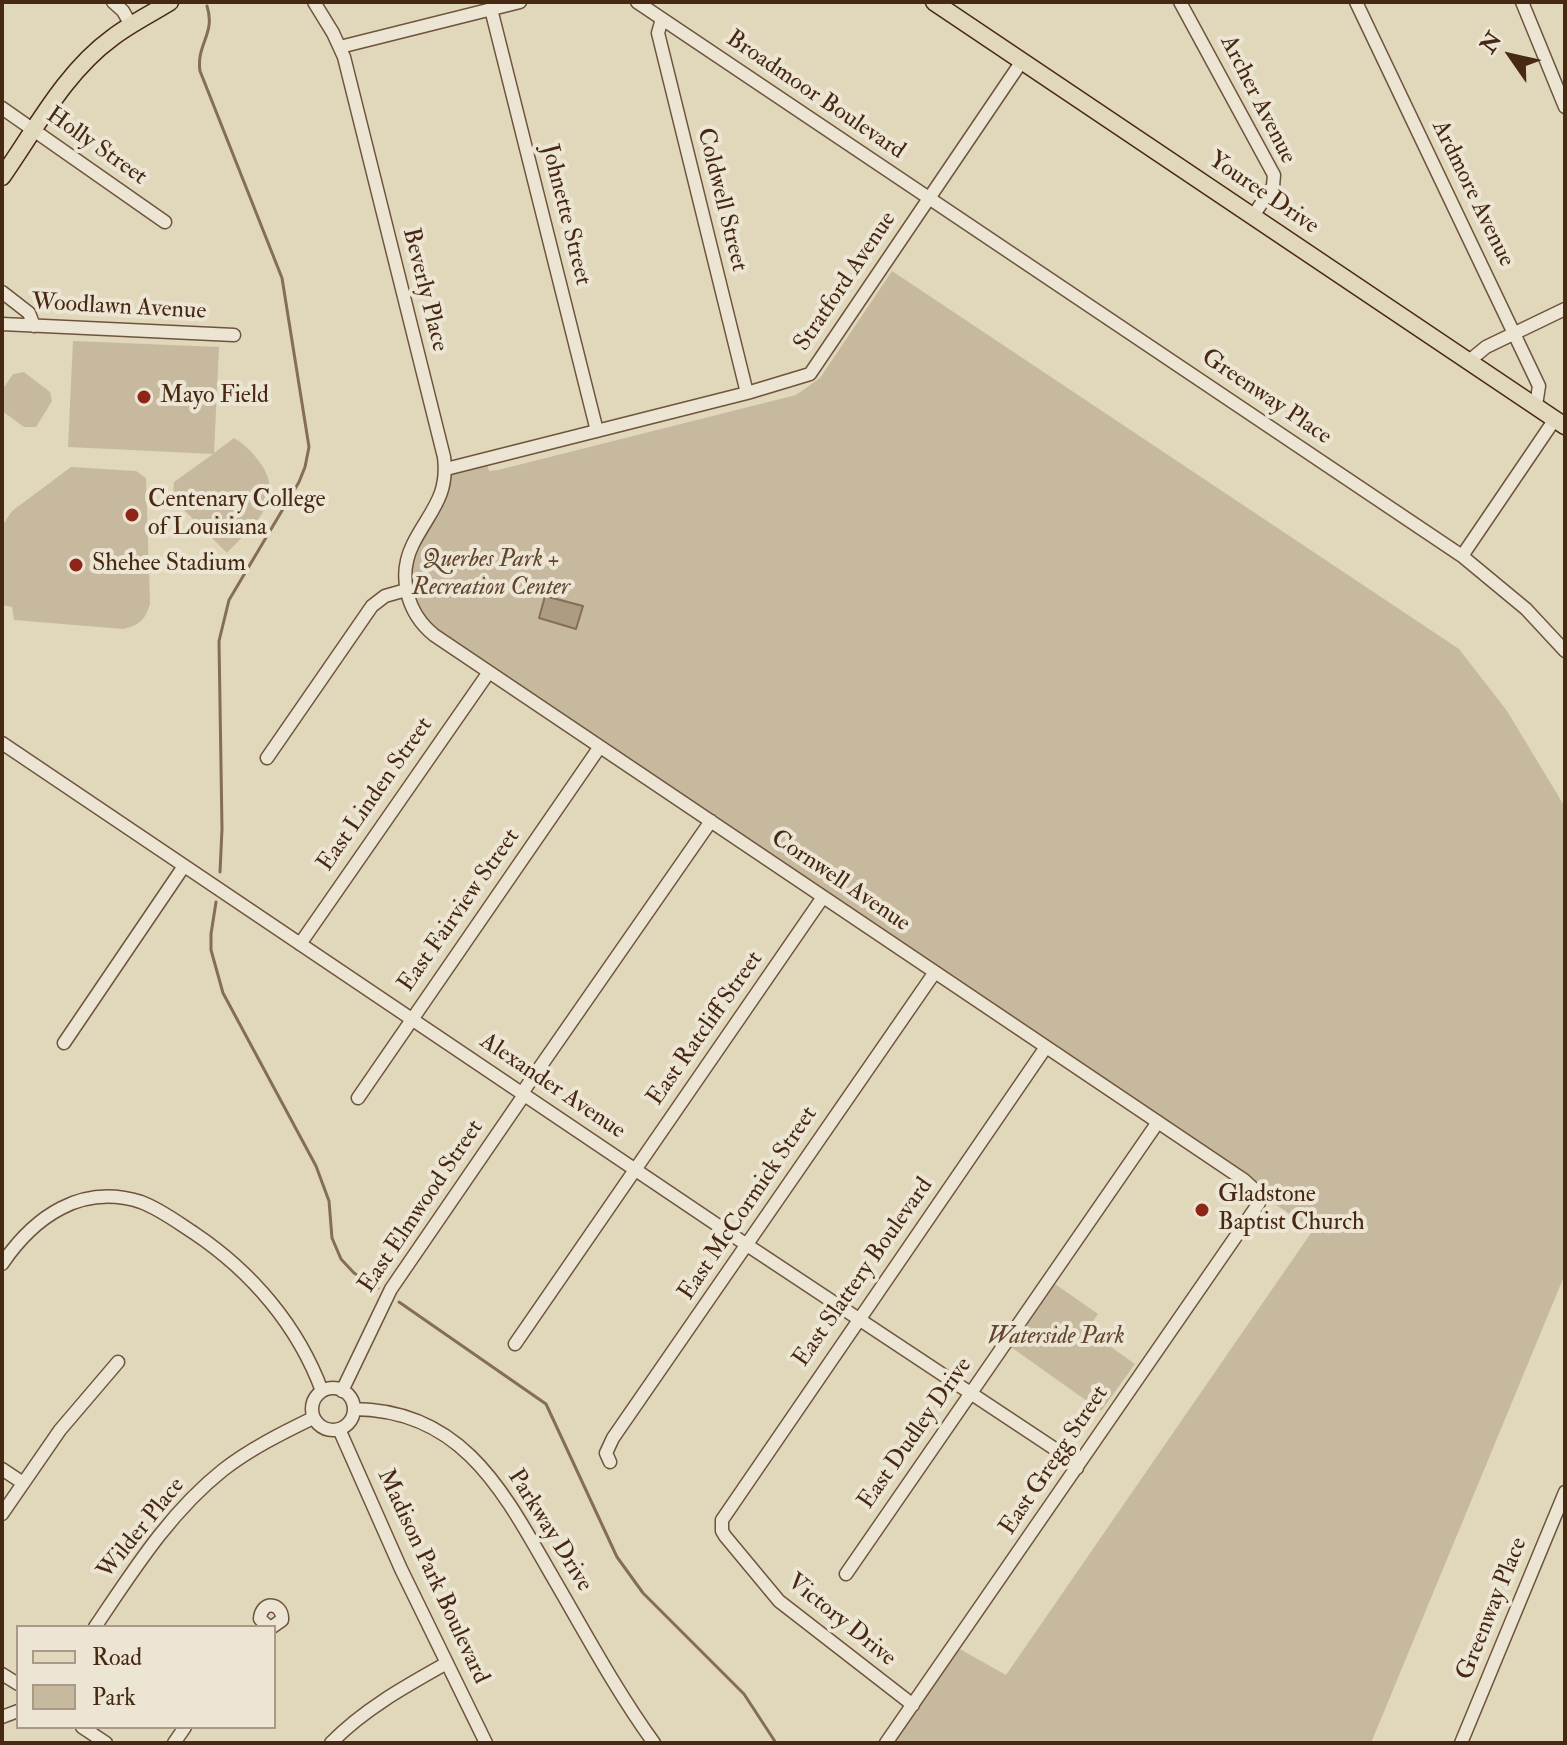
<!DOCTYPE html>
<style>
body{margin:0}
#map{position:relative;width:1567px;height:1745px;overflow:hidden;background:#e1d7bb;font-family:"IM FELL Double Pica",serif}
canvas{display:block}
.frame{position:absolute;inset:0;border:4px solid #472812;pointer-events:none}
.legend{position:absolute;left:16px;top:1625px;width:260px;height:104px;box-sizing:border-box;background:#ece5d3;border:2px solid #aa9986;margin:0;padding:10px 14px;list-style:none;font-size:24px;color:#472812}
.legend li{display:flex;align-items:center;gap:16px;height:40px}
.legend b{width:40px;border:2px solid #aa9986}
.north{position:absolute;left:1471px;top:16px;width:80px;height:80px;-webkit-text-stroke:6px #ece5d3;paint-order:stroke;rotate:304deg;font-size:22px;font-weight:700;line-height:32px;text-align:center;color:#472812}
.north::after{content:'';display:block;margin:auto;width:28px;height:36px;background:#472812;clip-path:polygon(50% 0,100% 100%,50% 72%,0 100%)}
</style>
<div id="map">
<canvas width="1567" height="1745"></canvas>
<div class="frame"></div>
<ul class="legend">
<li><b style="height:10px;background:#e1d7bb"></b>Road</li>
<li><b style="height:22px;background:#c7b99e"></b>Park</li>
</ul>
<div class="north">N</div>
</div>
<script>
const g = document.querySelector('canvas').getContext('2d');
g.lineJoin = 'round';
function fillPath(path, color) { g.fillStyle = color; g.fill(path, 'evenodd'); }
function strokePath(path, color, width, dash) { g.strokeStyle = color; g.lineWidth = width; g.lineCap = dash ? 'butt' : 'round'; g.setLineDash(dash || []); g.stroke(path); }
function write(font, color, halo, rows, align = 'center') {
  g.font = font + ' "IM FELL Double Pica",serif'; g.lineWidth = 8; g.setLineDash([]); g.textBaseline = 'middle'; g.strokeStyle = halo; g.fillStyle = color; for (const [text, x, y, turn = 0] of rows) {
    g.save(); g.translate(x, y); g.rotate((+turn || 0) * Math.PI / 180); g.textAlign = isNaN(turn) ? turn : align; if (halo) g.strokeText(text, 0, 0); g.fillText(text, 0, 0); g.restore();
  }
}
fillPath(new Path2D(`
 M892,271L1459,649L1507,711L1565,807V1274L1371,1743H892L958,1648L1006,1675L1313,1230L429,631L405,577L446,476L486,459L489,471L498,470L796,395L820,378Z
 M73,341L219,347L214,453L234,438C246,445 253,453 261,464C286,500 252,527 227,553L180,506L173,494L174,482L213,454L68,447Z
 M24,372L50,392L52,401L36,427H24L2,411V390L13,374Z
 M71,467L136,471L146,478L150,604C145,620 140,625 123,629L14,620L12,607L2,605V526L12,511Z
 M1055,1284L1098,1314L1087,1330L1135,1364L1101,1411L1011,1347Z`), '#c7b99e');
const water = new Path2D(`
 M545,596L583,606L576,629L539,618Z`);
fillPath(water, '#ad9c82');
strokePath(water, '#846e55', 2);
strokePath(new Path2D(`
 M207,6C216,34 196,44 200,71L282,278L309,447L305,467L299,482L229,600L219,641L222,829L220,872
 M216,902L211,934V950L223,993L316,1166L329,1201L332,1238L341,1259L354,1273L378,1288
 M399,1302L546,1404L617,1557L643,1593L744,1694L776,1743`), '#846e55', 3);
const minor = new Path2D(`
 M113,2L123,11L131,25
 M314,2L333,33L344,57L444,457C449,497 429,512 413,544C397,576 407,613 434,635L1244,1180L1259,1194V1203L886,1743
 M637,2L1462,556L1526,609L1565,651
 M1180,2L1274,175L1273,186L1253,216
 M1356,2L1539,386L1536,405
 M1522,2L1565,107
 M491,9L597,431
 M662,19L658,33L747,393
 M340,47L520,2
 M2,108L165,222
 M2,292L29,313L34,326
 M2,324L234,335
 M1469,361L1486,347L1565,309
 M446,469L747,393L810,374L1022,61
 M1462,556L1555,419
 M2,743L747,1245L1055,1449L1077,1468
 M267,758L372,606L385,596L406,590
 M300,944L489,672
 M64,1043L184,866
 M522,1093L711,821
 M358,1098L599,748
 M2,1264C34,1217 81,1183 141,1202C160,1209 177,1222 194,1233C252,1272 298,1326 322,1391
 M515,1344L823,897
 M312 1409a21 21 0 1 1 42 0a21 21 0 1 1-42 0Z
 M342,1391L391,1289L524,1095
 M354,1409C466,1410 506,1497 555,1581C587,1636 617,1692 654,1743
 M339,1429L401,1569L486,1743
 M610,1462L606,1453L613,1438L935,972
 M2,1469L23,1483
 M2,1514L60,1430L118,1362
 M846,1574L1158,1122
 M95,1627C133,1571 169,1513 223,1470C250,1449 282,1433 313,1418
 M269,1627L260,1619C261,1600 283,1602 282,1620L272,1627
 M2,1674L18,1684
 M913,1705L779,1601L725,1536L722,1531V1520L1046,1047
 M2,1717L18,1711
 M82,1727L106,1743
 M174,1743L185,1727
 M331,1743C364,1709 406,1686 447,1663
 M1461,1743L1565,1492`);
const major = new Path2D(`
 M934,2L1565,426
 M2,177C35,130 65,72 112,38C130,24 151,14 170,2`);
strokePath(minor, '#6e543c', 15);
strokePath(major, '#472812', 19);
strokePath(minor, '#ece5d3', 12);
strokePath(major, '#e1d7bb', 16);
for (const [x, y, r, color] of [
 [144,397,8,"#8f2418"],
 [132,515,8,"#8f2418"],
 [76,565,8,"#8f2418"],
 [1202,1210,8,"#8f2418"]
]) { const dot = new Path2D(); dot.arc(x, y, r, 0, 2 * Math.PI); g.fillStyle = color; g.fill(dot); strokePath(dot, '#ece5d3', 3); }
write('24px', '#472812', '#ece5d3', [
 ["Broadmoor Boulevard",815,96,34],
 ["Archer Avenue",1257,100,63],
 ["Holly Street",96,147,35],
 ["Youree Drive",1263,194,34],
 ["Ardmore Avenue",1472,194,64],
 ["Coldwell Street",721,200,76],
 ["Johnette Street",565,215,76],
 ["Stratford Avenue",846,282,-56],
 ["Beverly Place",424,290,76],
 ["Woodlawn Avenue",119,308,3],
 ["Greenway Place",1266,398,34],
 ["East Linden Street",376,795,-55],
 ["Cornwell Avenue",840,882,34],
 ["East Fairview Street",460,911,-55],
 ["East Ratcliff Street",706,1029,-55],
 ["Alexander Avenue",552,1087,34],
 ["East McCormick Street",749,1204,-56],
 ["East Elmwood Street",422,1207,-56],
 ["East Slattery Boulevard",864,1273,-55],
 ["East Dudley Drive",916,1434,-55],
 ["East Gregg Street",1055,1461,-56],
 ["Wilder Place",142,1529,-51],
 ["Parkway Drive",549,1531,58],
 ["Madison Park Boulevard",432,1577,65],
 ["Greenway Place",1493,1609,-68],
 ["Victory Drive",841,1621,39]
]);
write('24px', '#472812', '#ece5d3', [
 ["Mayo Field",160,397],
 ["Centenary College",148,501],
 ["of Louisiana",148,529],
 ["Shehee Stadium",92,565],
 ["Gladstone",1218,1196],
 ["Baptist Church",1218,1224]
], 'left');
write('italic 24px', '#61452e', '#ece5d3', [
 ["Querbes Park +",491,561],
 ["Recreation Center",491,589],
 ["Waterside Park",1056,1338]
]);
</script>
